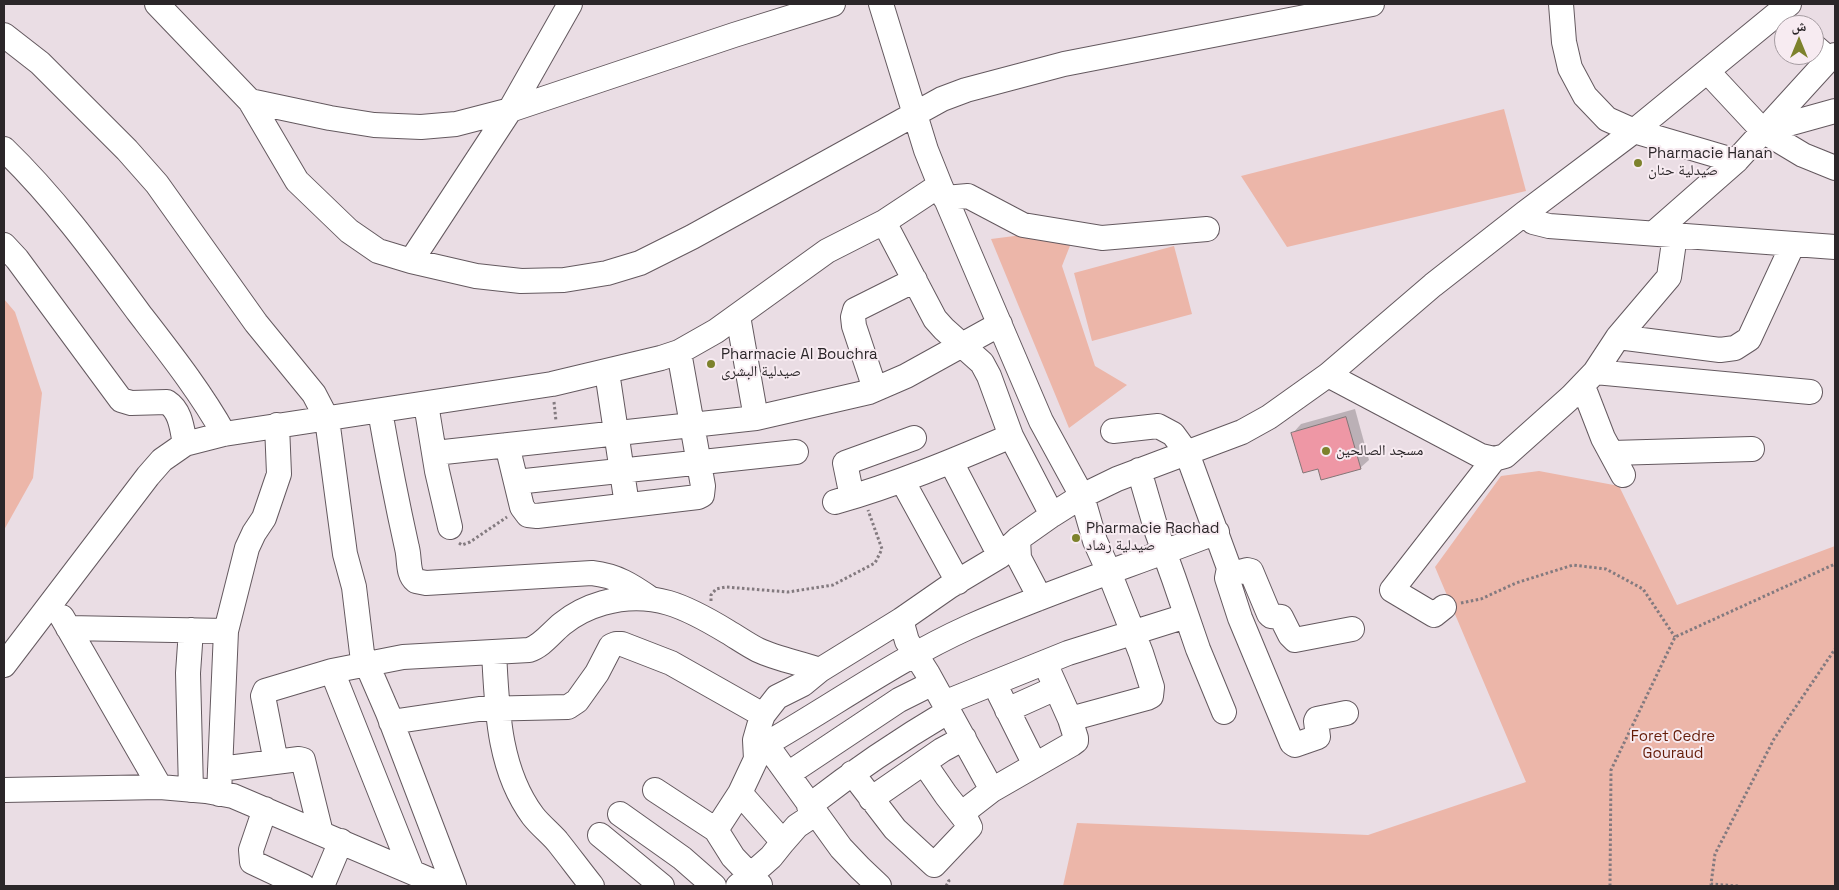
<!DOCTYPE html>
<meta charset="utf-8">
<style>
body{margin:0}
#map{position:relative;width:1839px;height:890px;overflow:hidden;background:#eadde4;font-family:"Space Grotesk","Noto Naskh Arabic",sans-serif}
canvas{display:block}
.frame{position:absolute;inset:0;border:5px solid #2b2629;pointer-events:none}
.north{position:absolute;left:1774px;top:15px;width:50px;height:50px;box-sizing:border-box;background:#f7ebf1;border:1px solid #a59ca1;border-radius:50%;rotate:0deg;font-size:14px;font-weight:700;line-height:20px;text-align:center;color:#2b2629}
.north::after{content:'';display:block;margin:auto;width:18px;height:22px;background:#7d822c;clip-path:polygon(50% 0,100% 100%,50% 72%,0 100%)}
</style>
<div id="map">
<canvas width="1839" height="890"></canvas>
<div class="frame"></div>
<div class="north">ش</div>
</div>
<script>
const g = document.querySelector('canvas').getContext('2d');
g.lineJoin = 'round';
function fillPath(path, color) { g.fillStyle = color; g.fill(path, 'evenodd'); }
function strokePath(path, color, width, dash) { g.strokeStyle = color; g.lineWidth = width; g.lineCap = dash ? 'butt' : 'round'; g.setLineDash(dash || []); g.stroke(path); }
function write(font, color, halo, rows, align = 'center') {
  g.font = font + ' "Space Grotesk","Noto Naskh Arabic",sans-serif'; g.lineWidth = 4; g.setLineDash([]); g.textBaseline = 'middle'; g.strokeStyle = halo; g.fillStyle = color; for (const [text, x, y, turn = 0] of rows) {
    g.save(); g.translate(x, y); g.rotate((+turn || 0) * Math.PI / 180); g.textAlign = isNaN(turn) ? turn : align; if (halo) g.strokeText(text, 0, 0); g.fillText(text, 0, 0); g.restore();
  }
}
fillPath(new Path2D(`
 M1504,109L1526,191L1287,247L1241,176Z
 M1077,228L1062,266L1095,366L1127,385L1069,428L991,239Z
 M1174,246L1192,314L1092,341L1074,273Z
 M4,299L15,312L42,393L33,478L4,530Z
 M1539,471L1619,486L1677,605L1835,546V886H1063L1077,823L1368,835L1526,782L1435,567L1501,476Z`), '#ecb6a9');
fillPath(new Path2D(`
 M1355,409L1369,460L1360,468L1319,467L1293,433L1301,424Z`), '#0003');
const building = new Path2D(`
 M1346,417L1361,469L1321,480L1318,469L1303,473L1291,433Z`);
fillPath(building, '#ee97a5');
strokePath(building, '#827576', 1);
const minor = new Path2D(`
 M157,4L250,101L330,118L374,125L421,127L456,124L510,110L734,35L833,4
 M1561,4L1564,42L1570,68L1585,96L1607,119L1634,131L1736,161
 M4,35L40,63L127,150L157,184L256,323L314,394L327,419L345,554L354,587L362,653L388,713L454,886
 M1814,46L1829,59
 M1708,72L1763,131L1803,155L1835,168
 M250,101L297,181L349,231L378,251L411,261L476,276L521,281L564,280L607,273L640,263L692,237L942,99L966,90L1064,64L1372,4
 M1763,131L1835,111
 M4,149C55,198 97,256 139,313C169,352 200,391 224,434
 M940,185L1041,421L1082,496L1095,541L1109,572L1141,653L1152,687L1151,696L1147,698L1070,719L1076,738V741L1072,744L992,790
 M945,198L968,196L1023,225L1102,238L1207,229
 M1525,213L1533,222L1549,226L1835,247
 M884,222L935,319L944,329L982,363L989,376L1011,436L1052,515
 M1654,233L1736,161L1829,59L1835,55
 M4,245L17,259L121,400L131,403L167,402C181,411 182,429 185,444
 M411,261L510,110L570,4
 M1618,337L1720,350L1735,348L1749,339L1793,244
 M607,372L627,505
 M1595,372L1810,392
 M1328,375L1481,456L1494,459L1505,456L1571,397L1595,372L1618,337L1669,277L1675,235
 M875,389L854,326L853,317L855,310L915,280
 M1571,397L1581,393L1586,394L1603,438L1623,475
 M426,404L437,471L450,527
 M380,411C388,457 397,503 407,548C410,559 407,574 416,581L426,583L592,573C617,576 631,585 651,599
 M756,418L869,392L906,376L1000,324
 M1113,431L1158,426L1173,434L1187,453L1229,568L1227,578L1240,618L1292,743L1295,745L1318,737L1316,721L1317,719L1346,713
 M507,445L522,507L528,515L537,516L698,497L702,495L703,486L679,352
 M435,453L756,418L738,316
 M1612,453L1752,449
 M951,462L1000,556
 M1139,470L1157,532L1174,579L1198,649L1224,712
 M902,480L958,582
 M516,482L796,452
 M852,497L845,463L914,438
 M835,502C895,485 953,461 1011,436
 M1018,539L1019,558L1040,598
 M1228,575L1247,570L1251,571L1269,614L1271,616L1281,617L1290,635L1295,640L1352,629
 M1444,607L1434,615L1392,590L1494,459
 M62,617L160,787
 M901,620L907,641L928,674L992,790L961,814
 M68,628L226,631L247,548L254,533L264,518L279,474L277,425
 M191,630L188,673L191,790
 M494,652C497,708 498,769 533,816C540,825 549,832 557,841C569,856 580,871 592,886
 M1045,663L1070,719
 M4,665L148,476L162,460L185,444L224,434L552,384L661,358L679,352L716,331L827,251L884,222L940,185L926,150L881,4
 M332,671L412,872
 M994,683L1035,765
 M944,703L1068,653L1186,616
 M1007,710L1056,688
 M391,722L479,709L568,707L577,701L597,673L611,646L616,644H622L671,663L763,715
 M760,730L766,744L841,848L860,868L879,886
 M766,744C834,705 898,659 969,627C1050,591 1135,564 1217,532
 M276,762L263,696L265,691L332,671L403,657L529,650C542,646 551,633 562,624C573,615 589,607 603,603C652,589 687,607 728,632C738,638 748,645 758,650C777,659 800,663 820,670
 M220,769L299,759L303,760L321,833
 M852,773L895,829L934,865L970,827L968,823L946,795L924,763
 M788,774L899,700L933,683
 M4,790L160,787L206,791L233,796L444,886
 M655,790L716,830L740,793L756,759L755,740L759,726L763,715L777,697L803,684L820,670L901,620L950,586L1000,556L1018,539L1052,515L1082,496L1117,479L1242,432L1269,417L1328,375L1433,285L1525,213L1634,131L1789,4
 M219,794L226,631
 M871,799L942,750L964,738
 M809,806C854,771 900,740 949,711
 M265,809L251,850L252,862L303,886
 M620,814L682,858L714,886
 M716,830L733,857L760,885
 M600,835L662,886
 M783,842L797,826L815,814
 M322,886L341,841
 M738,886L771,857L783,842L740,793`);
strokePath(minor, '#64595f', 26);
strokePath(new Path2D(`
 M554,402L556,421
 M459,543L462,545L470,542L507,517
 M711,601V595L716,589L726,587L788,592L833,585L875,563L882,549L868,510
 M1461,603L1481,599L1516,583L1573,565L1606,569L1643,589L1675,637
 M946,886L949,881L947,878
 M1610,886L1611,770L1675,637L1835,564
 M1738,886L1711,884L1715,854L1774,739L1835,649`), '#837a7f', 3, [2.5, 2.5]);
strokePath(minor, '#fff', 24);
for (const [x, y, r, color] of [
 [1638,163,5,"#7d822c"],
 [711,364,5,"#7d822c"],
 [1326,451,5,"#7d822c"],
 [1076,538,5,"#7d822c"]
]) { const dot = new Path2D(); dot.arc(x, y, r, 0, 2 * Math.PI); g.fillStyle = color; g.fill(dot); strokePath(dot, '#f7ebf1', 2); }
write('15px', '#2b2629', '#f7ebf1', [
 ["Pharmacie Hanan",1648,154],
 ["صيدلية حنان",1648,171],
 ["Pharmacie Al Bouchra",721,355],
 ["صيدلية البشرى",721,372],
 ["مسجد الصالحين",1336,451],
 ["Pharmacie Rachad",1086,529],
 ["صيدلية رشاد",1086,546]
], 'left');
write('15px', '#651c08', '#f7ebf1', [
 ["Foret Cedre",1673,737],
 ["Gouraud",1673,754]
]);
</script>
